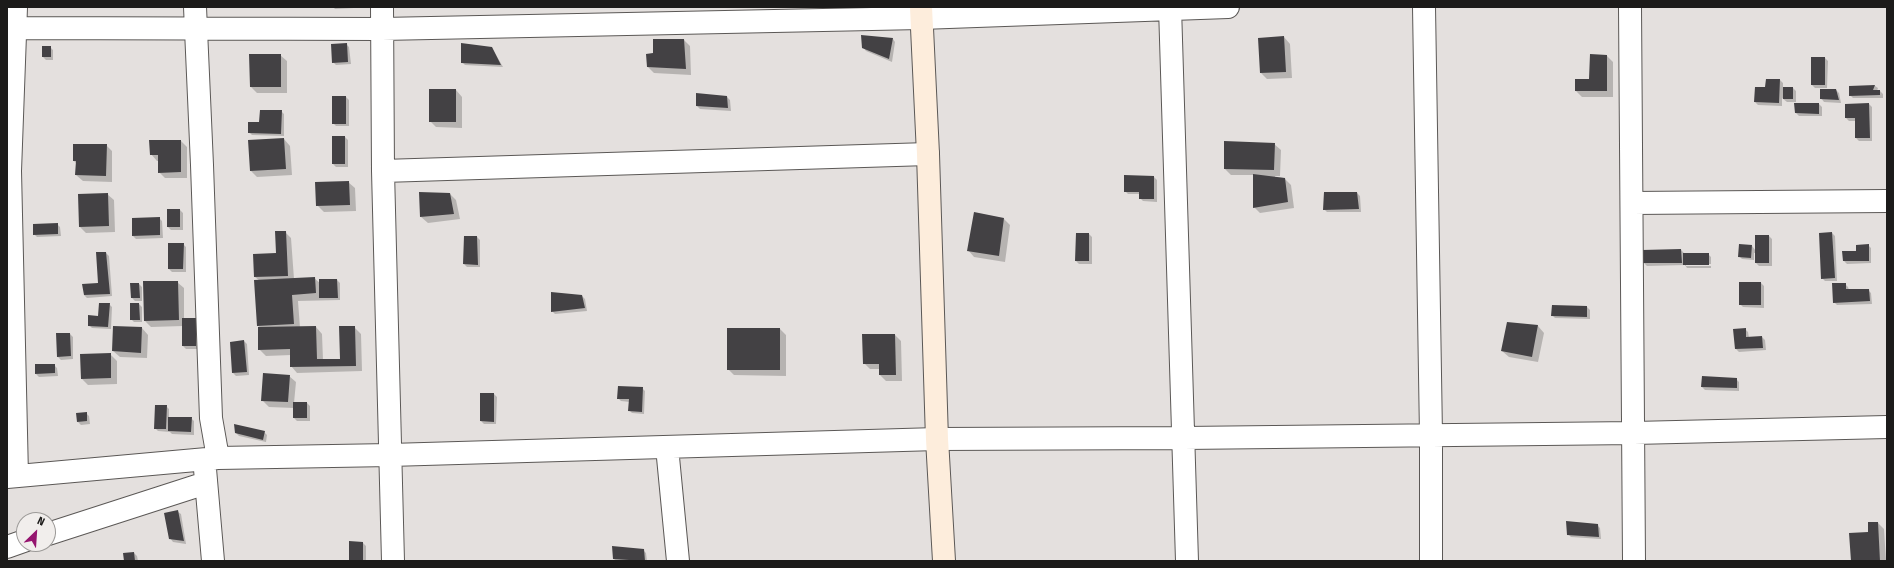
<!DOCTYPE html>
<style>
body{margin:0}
#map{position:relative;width:1894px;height:568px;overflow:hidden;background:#e4e0de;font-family:"Fira Sans Condensed",sans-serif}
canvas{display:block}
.frame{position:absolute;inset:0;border:8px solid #1c1b1a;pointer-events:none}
.north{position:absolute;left:16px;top:512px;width:40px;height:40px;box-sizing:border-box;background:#f1eeec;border:1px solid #9c9a98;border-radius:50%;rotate:25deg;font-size:11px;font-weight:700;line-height:16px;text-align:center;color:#1c1b1a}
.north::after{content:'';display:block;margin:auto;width:14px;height:18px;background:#95156f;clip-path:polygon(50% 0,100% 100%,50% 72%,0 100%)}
</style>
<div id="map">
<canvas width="1894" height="568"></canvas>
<div class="frame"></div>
<div class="north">N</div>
</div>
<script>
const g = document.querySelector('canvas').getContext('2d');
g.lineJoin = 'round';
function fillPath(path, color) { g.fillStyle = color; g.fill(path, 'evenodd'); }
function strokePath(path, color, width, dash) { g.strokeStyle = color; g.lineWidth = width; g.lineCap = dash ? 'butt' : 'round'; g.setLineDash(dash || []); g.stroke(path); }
fillPath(new Path2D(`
 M333,7H354V8L335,9Z
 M1284,37L1290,44L1292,78L1267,79L1261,73Z
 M893,39L895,42L892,62L866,51L863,47Z
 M684,40L690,46L691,75L654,73L648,67Z
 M346,44L349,47L351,64L336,65L333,62Z
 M50,47L53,50V60H46L43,57Z
 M492,48L503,67L465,65L462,62Z
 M280,55L287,61V93H257L251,87Z
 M1607,56L1613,62V97H1582L1576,91L1590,80Z
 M1825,58L1828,61L1827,88H1815L1812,85Z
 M1767,80H1780L1783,83V88H1793L1796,91V104H1819L1822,107V116H1799L1796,113V102H1787L1782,98V106L1758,105L1755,102L1766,89Z
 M1850,86H1875L1878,88L1877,91H1880L1883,94V98H1853L1850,95Z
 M430,90H456L462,97V128L436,127L430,121Z
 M1836,90L1839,93L1841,103L1824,102L1821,98Z
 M346,97L349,100V126H336L333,123Z
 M727,97L730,100L731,111L700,109L697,106Z
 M1869,104L1872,107V141H1859L1856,138V121H1849L1846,118Z
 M281,111L284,114V136L252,135L249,132Z
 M333,137H345L348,140V167H336L333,164Z
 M284,139L290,146L292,175L257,177L251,171Z
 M181,141L187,147V178H165L159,172V161H157L151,154Z
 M1274,144L1281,150L1280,176H1275V177L1284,178L1291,185L1294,208L1260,213L1254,207V175H1231L1225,169Z
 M106,145L112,151V182L83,181L76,175V163L74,161Z
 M1154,177L1157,180V202L1143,201L1140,198V194H1128L1125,191Z
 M348,182L355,188L356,211L324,212L317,205Z
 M1357,193L1360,196L1361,212H1327L1324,209Z
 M107,194L114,200L115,232L86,233L80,227Z
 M450,194L456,200L460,219L428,223L421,217Z
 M180,210L183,213V230H171L168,227Z
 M159,218L162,221L163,238L136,239L133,236Z
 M1004,219L1010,225L1005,262L974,257L968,250Z
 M57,224L60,227L61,236L37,237L34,234Z
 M285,232L291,238L294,279L314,278L320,283L337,280L340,283V300L298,301L300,328L316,327L322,334L323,360H341L354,327L361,334L362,371L297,373L291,366V355L266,356L259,349L261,328L258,326L260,281L255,277L277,254Z
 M1832,233L1835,236L1837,281H1825L1822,278Z
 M1089,234L1092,237V264H1079L1076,261Z
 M1769,236L1772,239V266H1759L1756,263V253H1754V260L1742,259L1739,256L1752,246L1756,251Z
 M477,237L480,240V267H467L464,264Z
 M183,244L186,247V272H172L169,269Z
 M1868,245L1871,248V263L1847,264L1844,261Z
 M1681,250L1684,253L1708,254L1711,257V264H1686V266H1711V268H1687L1685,265L1647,266L1644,263Z
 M97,253H106L109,256L112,296L87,298L84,295L99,284Z
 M177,282L184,288V319H196L199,322L198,349H186L183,346V326L151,327L145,321Z
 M1761,283L1764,286V308L1743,307L1740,304Z
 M139,284L142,287V301H135L132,298Z
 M1845,284L1848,287L1849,290H1868L1871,293L1872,304L1837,305L1834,302Z
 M582,296L585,299L587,311L555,314L552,311Z
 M109,304L112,307L111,329L92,328L89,325L99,317Z
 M139,304L142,307V322H134L131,319Z
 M1587,307L1590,310V319L1555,318L1552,315Z
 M1508,323L1538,326L1544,333L1538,362L1509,357L1502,351Z
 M114,327L142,328L148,335L147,358L120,357L113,351Z
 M780,329L786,335V376L734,375L728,369Z
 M1745,329L1748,332L1749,338L1762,337L1765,340L1766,350L1739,352L1736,349L1734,330Z
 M70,334L73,337V359L61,360L58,357Z
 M895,335L901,341L902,381H886L880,375V369H870L864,363Z
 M244,341L247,344L249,375L236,376L233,373Z
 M110,354L117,361V384L88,385L82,379Z
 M54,365L57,368L58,376L39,377L36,374Z
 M289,376L296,382L294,403H307L310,406V421H297L294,418V408L269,407L262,400Z
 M1736,379L1739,382V391L1705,390L1702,387Z
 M642,388L645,391L644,414L632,413L629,410L630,402L621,401L618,398Z
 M494,394L497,397L496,424H484L481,421Z
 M166,406L169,409V418H191L194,421V435L172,434L170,432L158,431L155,428Z
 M86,413L89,416L90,424L81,425L78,422Z
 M264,432L267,435L266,442L239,436L236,433Z
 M178,512L181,514L186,544L173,542L170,538Z
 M1869,523H1878L1884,529L1886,561H1852L1869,533Z
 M1597,525L1600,528L1601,539L1571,537L1568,534Z
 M363,543L366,546V561H350Z
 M643,550L646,553L647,561H616L614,559Z
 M134,553L137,556L138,561H125Z`), '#0003');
fillPath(new Path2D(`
 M861,35L893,38L889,59L862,48Z
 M1284,36L1286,72L1260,73L1258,38Z
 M653,39H684L686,69L647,67L646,54L653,53Z
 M347,43L348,62L332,63L331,44Z
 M461,43L492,47L501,65L461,63Z
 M42,46H51V57H42Z
 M249,54H281V87H250Z
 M1590,54L1607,55V91H1575V79H1589Z
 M1811,57H1825V85H1811Z
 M1766,79H1780L1779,103L1754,102L1755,87H1765Z
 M1875,85L1873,90H1880V95L1849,96V86Z
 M1783,87H1793V99H1783Z
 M429,89H456V122H429Z
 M1820,89H1836L1839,100L1820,99Z
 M696,93L727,96L728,108L696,106Z
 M332,96H346V124H332Z
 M1794,103H1819V114L1795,113Z
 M1869,103L1870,138H1855V118H1845V104Z
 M260,110H282L281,134L248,133V122H259Z
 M332,136H345V164H332Z
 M284,138L286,169L250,171L248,140Z
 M149,140H181V172L158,173V155H150Z
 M1224,141L1275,143L1274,170L1224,169Z
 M73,144H107L106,176L75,175L76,161H73Z
 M1253,174L1285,178L1288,202L1253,208Z
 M1124,175L1154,176V199H1139V192H1124Z
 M349,181L350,205L316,206L315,182Z
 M419,192L450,193L454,214L420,217Z
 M1324,192H1357L1359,209L1323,210Z
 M108,193L109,226L79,227L78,194Z
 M167,209H180V227H167Z
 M974,212L1004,218L999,256L967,251Z
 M160,217V235L132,236V218Z
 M58,223V234L33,235V224Z
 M275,231H286L288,276L254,277L253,254L276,253Z
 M1832,232L1835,278L1821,279L1819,233Z
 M1076,233H1089V261H1075Z
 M1755,235H1769V263H1755Z
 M464,236H477L478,265L463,264Z
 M168,243H184L183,269H168Z
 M1739,244L1752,245L1751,258L1738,257Z
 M1869,244V261H1843L1842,251H1856V245Z
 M1681,249L1682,263H1643L1642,250Z
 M96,252H106L110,294L84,295L82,284L98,283Z
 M1683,253H1709V265H1683Z
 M315,277L316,293L292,295L294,324L257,326L254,280Z
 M319,279H337L338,298H319Z
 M143,281H178L179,320L144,321Z
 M1739,282H1761V305H1739Z
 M130,283H139L140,298H131Z
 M1832,283H1846V289H1869L1870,301L1833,303Z
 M551,292L582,295L585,308L551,312Z
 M99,303H110L108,327L88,326V315L98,316Z
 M130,303H139L140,320H130Z
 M1552,305L1587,306V317L1551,316Z
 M182,318H196V346H182Z
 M1507,322L1538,325L1532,357L1501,351Z
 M113,326L142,327L141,353L112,351Z
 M316,326L317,359H340L339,326H355L356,366L290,367V349L258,350V327Z
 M727,328H780V370H727Z
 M1746,328V337L1762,336L1763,348L1735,349L1733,329Z
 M56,333H70L71,356L57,357Z
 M862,334H895L896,375H879V364H863Z
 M244,340L247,372L232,373L230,342Z
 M111,353V378L81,379L80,354Z
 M35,364H55V373L35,374Z
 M263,373L290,375L288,402L261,401Z
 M1702,376L1737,378V388L1701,387Z
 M618,386L643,387L642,412L628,411L629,399H617Z
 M480,393H494V422L480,421Z
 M293,402H307V418H293Z
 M155,405H167L166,429H154Z
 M87,412V421L77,422L76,413Z
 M168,417H192L191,432L168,431Z
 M234,424L265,431L263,440L235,433Z
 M178,510L184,541L169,539L164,513Z
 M1566,521L1598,524L1599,537L1567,535Z
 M1868,522H1878L1880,561H1851L1849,533L1868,532Z
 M349,541L363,542V561H349Z
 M612,546L644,549L645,561L613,559Z
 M134,552L135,561H124L123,553Z`), '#434144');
const street = new Path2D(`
 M16,7L10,171L17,476
 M195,7L202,165L211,418L218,458
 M382,7L383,171L393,561
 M1170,7L1187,561
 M1424,7L1431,435V561
 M1630,7L1634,561
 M7,28L382,29L921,18L1228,7
 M383,171L928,154
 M1632,203L1887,201
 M667,447L678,561
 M205,469L213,561
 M7,477L218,458L390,455L937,439L1184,438L1634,433L1887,427
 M48,534L206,483
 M7,547L24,541`);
const secondary = new Path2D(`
 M921,7L928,154L937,439L944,561`);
strokePath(street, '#5b5856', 24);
strokePath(secondary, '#5b5856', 24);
strokePath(street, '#fff', 22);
strokePath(secondary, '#fdeddc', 22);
</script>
